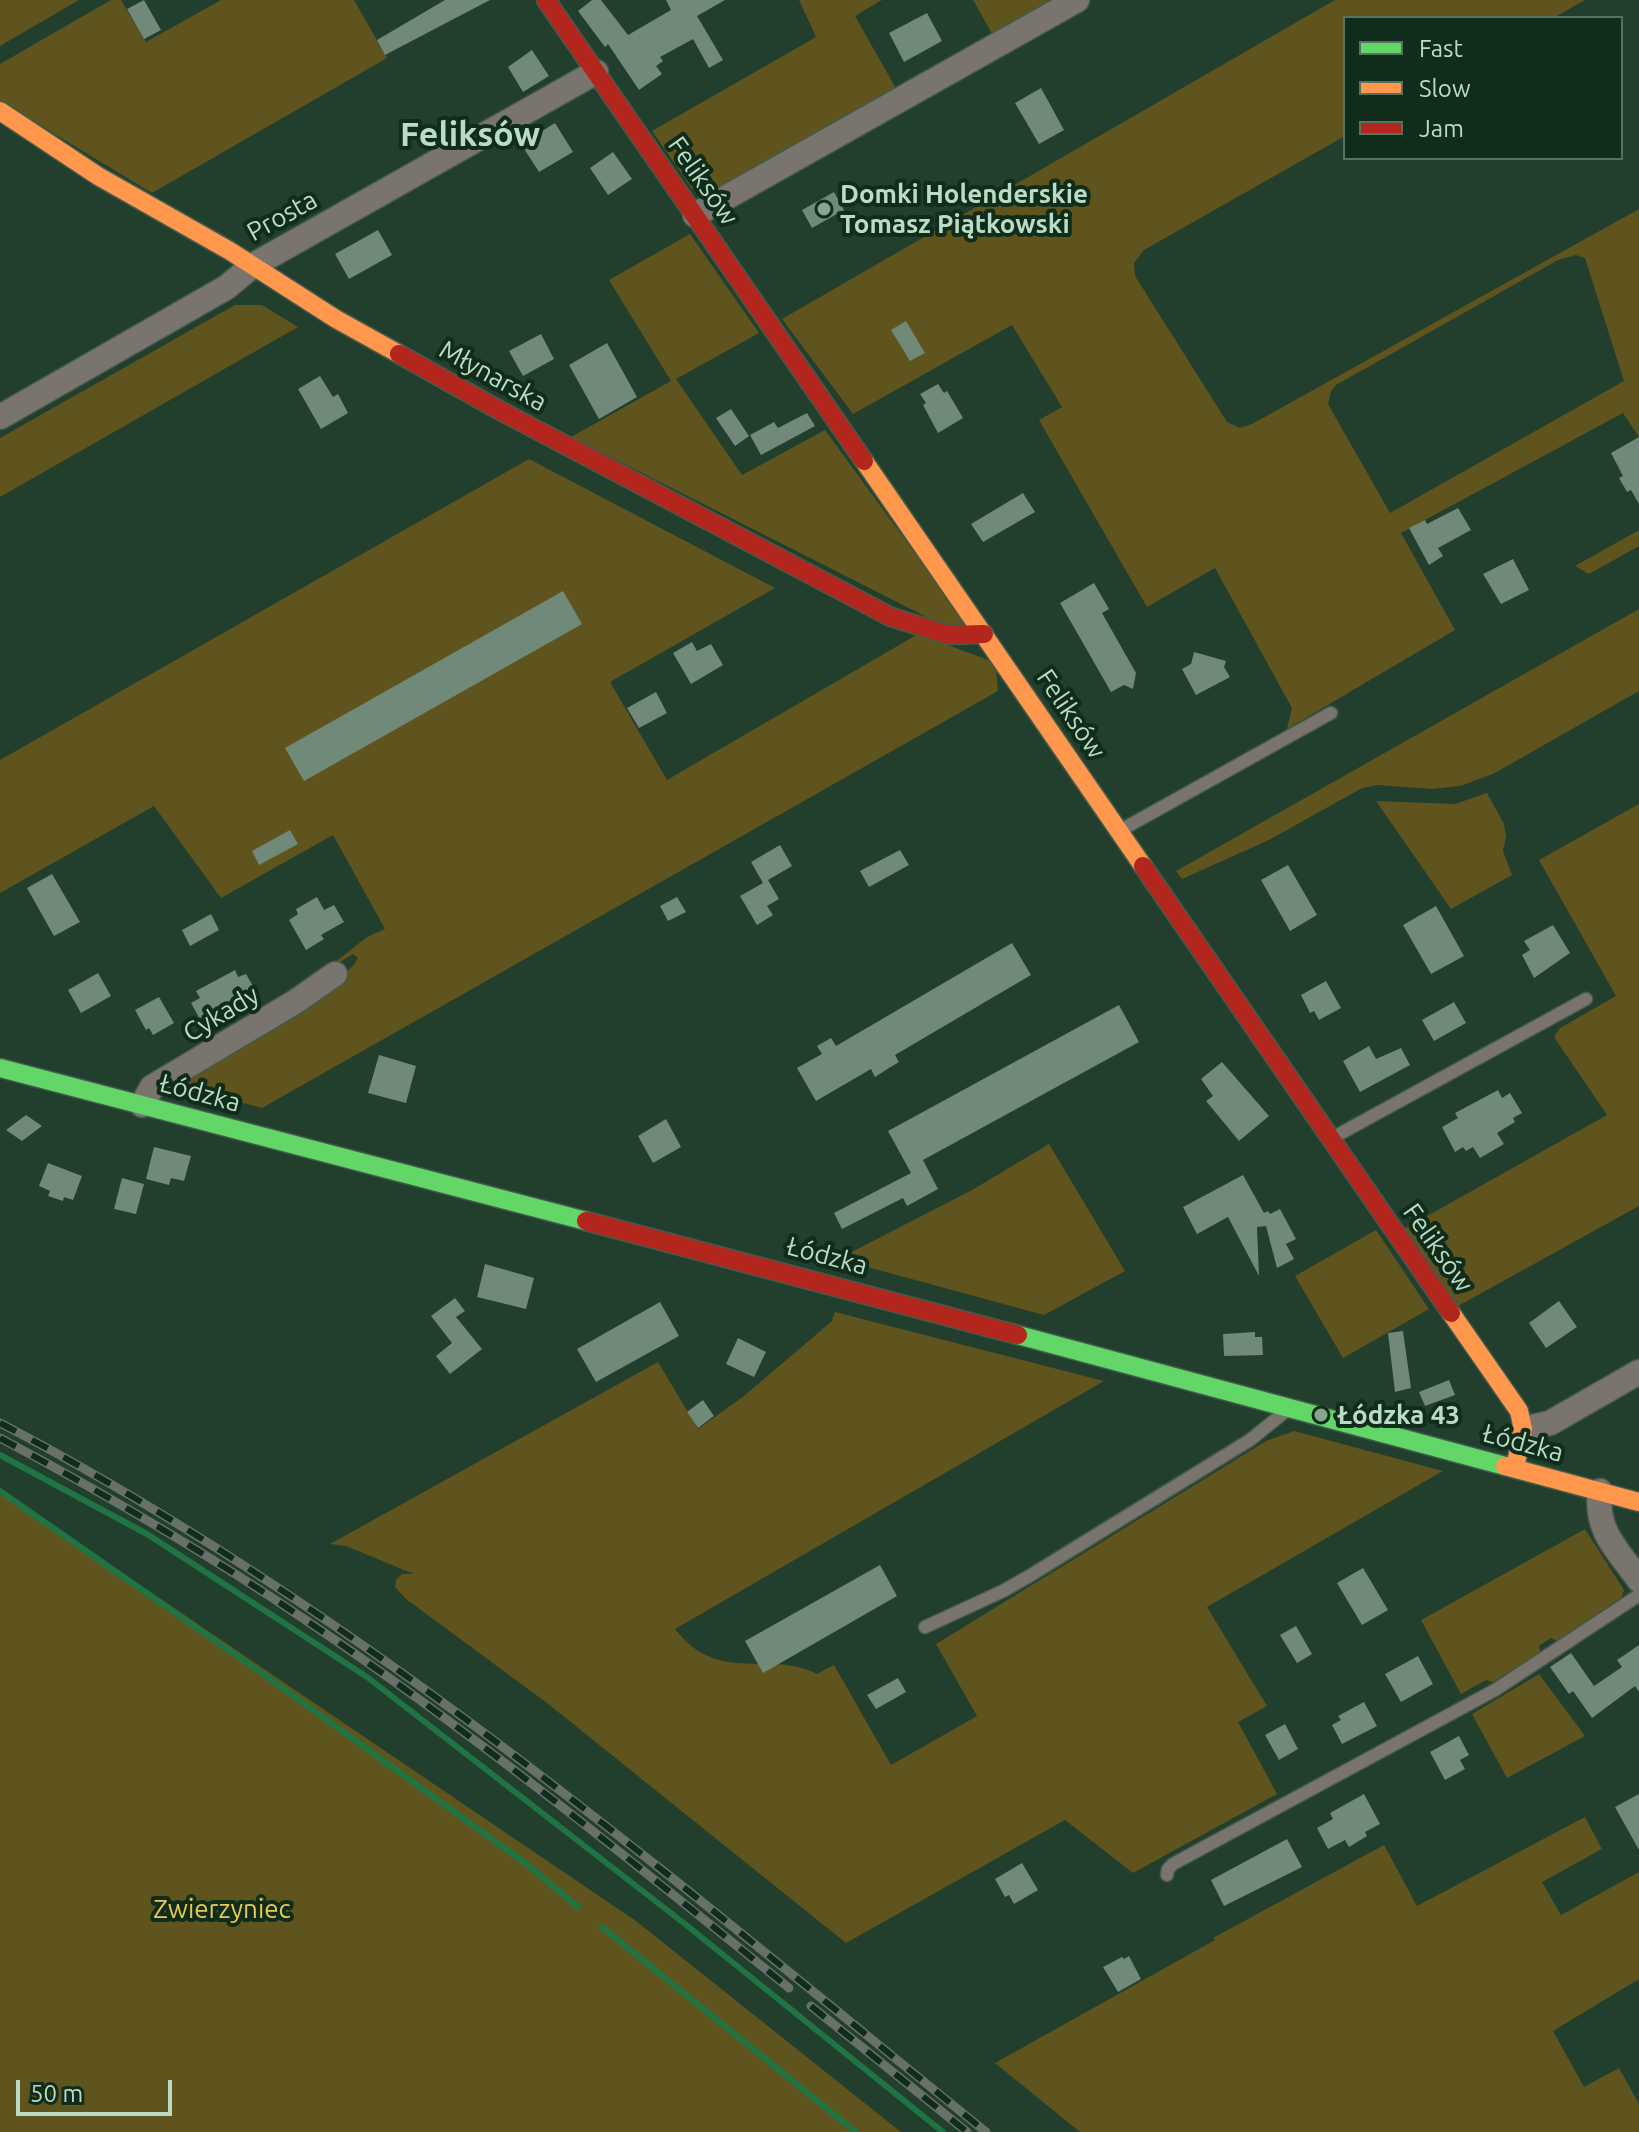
<!DOCTYPE html>
<meta charset="utf-8">
<style>
body{margin:0}
#map{position:relative;width:1639px;height:2132px;overflow:hidden;background:#223e2d;font-family:Ubuntu,sans-serif}
canvas{display:block}
.legend{position:absolute;left:1343px;top:16px;width:280px;height:144px;box-sizing:border-box;background:#102c1a;border:2px solid #54725e;margin:0;padding:10px 14px;list-style:none;font-size:24px;color:#bbdcc4}
.legend li{display:flex;align-items:center;gap:16px;height:40px}
.legend b{width:40px;border:2px solid #54725e}
.scale{position:absolute;left:16px;top:2080px;width:156px;height:36px;box-sizing:border-box;border:4px solid #bbdcc4;border-top:0;padding-left:10px;font-size:24px;line-height:28px;white-space:nowrap;color:#bbdcc4;-webkit-text-stroke:6px #102c1a;paint-order:stroke}
</style>
<div id="map">
<canvas width="1639" height="2132"></canvas>
<ul class="legend">
<li><b style="height:10px;background:#63d668"></b>Fast</li>
<li><b style="height:10px;background:#ff974d"></b>Slow</li>
<li><b style="height:10px;background:#b3261e"></b>Jam</li>
</ul>
<div class="scale">50 m</div>
</div>
<script>
const g = document.querySelector('canvas').getContext('2d');
g.lineJoin = 'round';
function fillPath(path, color) { g.fillStyle = color; g.fill(path, 'evenodd'); }
function strokePath(path, color, width, dash) { g.strokeStyle = color; g.lineWidth = width; g.lineCap = dash ? 'butt' : 'round'; g.setLineDash(dash || []); g.stroke(path); }
function write(font, color, halo, rows, align = 'center') {
  g.font = font + ' Ubuntu,sans-serif'; g.lineWidth = 8; g.setLineDash([]); g.textBaseline = 'middle'; g.strokeStyle = halo; g.fillStyle = color; for (const [text, x, y, turn = 0] of rows) {
    g.save(); g.translate(x, y); g.rotate((+turn || 0) * Math.PI / 180); g.textAlign = isNaN(turn) ? turn : align; if (halo) g.strokeText(text, 0, 0); g.fillText(text, 0, 0); g.restore();
  }
}
fillPath(new Path2D(`
 M0,0H79L0,46Z
 M111,0H121L146,42L221,0H354L387,58L152,193L0,101V64Z
 M799,0H882L855,16L898,92L720,192L692,189L652,131L816,37Z
 M973,0H1058L994,37Z
 M1335,0H1585L1553,18H1345V136L1144,250L1134,263L1135,276L1227,422L1240,428L1252,424L1639,209V437L1623,413L1401,533L1455,630L1287,729L1292,708L1215,568L1147,607L1039,420L1062,407L1012,325L853,414L782,319ZM1576,255L1585,258L1624,381L1390,513L1328,404L1331,391L1336,385L1558,260Z
 M690,234L759,333L676,379L742,475L825,430L982,645L571,437L671,381L609,280Z
 M235,305H262L298,327L0,497V438Z
 M529,459L775,588L610,682L667,780L918,634L991,661L996,669L998,691L262,1108L174,1084C206,1065 348,984 358,958L353,954L320,974L367,937L385,929L333,835L221,898L154,806L0,893V760Z
 M1639,530V546L1589,574L1575,566Z
 M1639,609V691L1493,774L1460,786L1432,789L1377,785L1362,788L1269,840L1182,879L1176,871Z
 M1487,793L1504,824L1506,836L1503,851L1512,875L1451,909L1376,801L1455,804Z
 M1639,804V1206L1458,1306L1404,1229L1607,1115L1554,1037L1560,1028L1616,996L1539,860Z
 M1049,1144L1125,1271L1044,1315L838,1259L972,1190Z
 M1376,1230L1429,1309L1343,1358L1295,1276Z
 M835,1312L1104,1381L675,1629C719,1686 770,1649 817,1674L834,1665L891,1765L977,1716L936,1644L1266,1441L1294,1431L1443,1471L1207,1607L1267,1706L1238,1722L1277,1794L1133,1873L1065,1820L846,1943L547,1703L406,1599L395,1587L396,1580L402,1574H414L346,1546L330,1544L658,1362L698,1429L744,1396L832,1321Z
 M0,1490L636,1921L901,2132H0Z
 M1585,1529L1624,1590L1622,1597L1557,1641L1551,1638L1539,1646L1540,1652L1493,1682L1486,1680L1461,1694L1421,1620Z
 M1539,1674L1585,1736L1507,1778L1472,1714Z
 M1585,1817L1602,1849L1542,1882L1561,1915L1639,1872V1979L1553,2031L1584,2087L1619,2068L1639,2104V2132H1080L995,2063L1215,1940L1213,1938L1384,1845L1417,1906Z`), '#5f541e');
strokePath(new Path2D(`
 M0,1455L147,1534L367,1677L685,1924L943,2132
 M0,1491L263,1674L528,1865L578,1907
 M602,1927L856,2132`), '#207443', 6);
fillPath(new Path2D(`
 M144,0L161,30L144,39L127,9Z
 M445,0H490L385,55L377,40Z
 M592,0H601L628,35L671,10L666,0H725L697,16L723,60L709,68L693,39L660,57L663,61L656,66L662,74L639,90L608,44L605,47L578,11Z
 M927,13L942,41L904,62L889,33Z
 M532,50L549,76L523,92L508,67Z
 M1041,88L1064,130L1039,144L1015,103Z
 M555,123L573,152L539,172L521,144Z
 M613,152L632,179L608,195L590,168Z
 M834,192L844,210L812,228L802,210Z
 M378,230L392,255L349,279L335,254Z
 M906,321L925,353L910,361L891,330Z
 M541,334L554,359L523,376L509,351Z
 M607,343L637,397L599,419L569,365Z
 M320,376L333,397L338,394L348,413L321,429L298,389Z
 M938,384L944,393L947,391L963,418L938,433L923,405L926,403L920,394Z
 M731,409L749,436L735,446L716,418Z
 M807,413L815,426L761,455L750,435L774,422L778,428Z
 M1639,437V504L1631,490L1627,492L1619,478L1623,476L1611,453Z
 M1023,493L1035,512L983,542L971,524Z
 M1458,508L1471,530L1438,548L1443,556L1429,565L1409,528L1425,520L1427,524Z
 M1513,559L1529,590L1501,604L1483,574Z
 M1094,583L1109,609L1102,613L1136,673L1133,689L1124,685L1111,692L1060,603Z
 M563,591L582,624L304,781L285,748Z
 M692,642L697,651L711,644L723,665L691,684L673,653Z
 M1194,652L1226,661L1224,667L1230,677L1196,695L1182,669L1191,664Z
 M656,692L667,713L639,728L627,708Z
 M290,830L298,844L259,865L252,851Z
 M780,845L792,866L768,880L779,899L767,906L773,915L757,925L740,896L763,883L751,862Z
 M900,850L909,865L869,887L860,871Z
 M1288,865L1317,915L1290,931L1261,880Z
 M52,874L80,922L54,936L27,888Z
 M317,897L324,910L334,905L344,922L321,935L324,939L306,950L289,920L298,914L296,909Z
 M677,897L686,912L668,921L660,906Z
 M1436,906L1464,956L1431,974L1403,925Z
 M211,914L219,930L190,946L182,930Z
 M1553,925L1570,953L1534,978L1522,955L1530,950L1524,941Z
 M1012,943L1031,975L895,1055L899,1062L889,1068L875,1077L871,1069L816,1101L797,1068L822,1054L817,1046L831,1038L836,1046Z
 M235,970L238,977L246,974L260,998L242,1008L238,1000L201,1021L191,1003L200,998L196,991Z
 M98,973L111,996L81,1013L68,990Z
 M1326,981L1341,1008L1319,1020L1314,1011L1310,1013L1301,995Z
 M159,997L174,1023L153,1035L149,1028L146,1030L135,1010Z
 M1454,1002L1466,1023L1434,1041L1422,1020Z
 M1119,1005L1139,1042L923,1160L938,1189L907,1206L903,1198L842,1229L834,1213L911,1173L888,1131Z
 M1369,1046L1376,1059L1401,1048L1410,1065L1360,1092L1343,1061Z
 M379,1055L416,1066L406,1103L368,1093Z
 M1222,1062L1269,1116L1239,1141L1206,1101L1213,1096L1201,1079Z
 M1498,1090L1502,1098L1510,1093L1522,1113L1513,1118L1515,1122L1497,1133L1504,1144L1480,1158L1473,1147L1466,1151L1463,1147L1455,1152L1442,1127L1458,1118L1455,1113Z
 M26,1115L42,1126L22,1141L6,1130Z
 M666,1119L681,1147L653,1163L638,1136Z
 M154,1147L191,1156L184,1181L171,1178L169,1185L146,1179Z
 M48,1163L82,1176L73,1200L64,1197L63,1201L48,1196L50,1191L39,1186Z
 M1243,1175L1264,1213L1268,1211L1270,1214L1280,1209L1296,1239L1286,1244L1294,1259L1277,1268L1266,1226L1257,1227L1259,1276L1228,1217L1197,1234L1183,1207Z
 M122,1178L144,1184L136,1214L114,1209Z
 M485,1264L534,1278L526,1309L477,1297Z
 M455,1298L465,1311L456,1317L482,1349L450,1374L436,1356L452,1343L431,1316Z
 M1559,1301L1577,1327L1546,1348L1529,1323Z
 M660,1302L679,1336L596,1382L577,1349Z
 M1403,1331L1411,1388L1395,1392L1388,1333Z
 M1255,1332V1337H1262L1263,1355L1224,1356L1223,1334Z
 M738,1338L766,1352L754,1377L726,1364Z
 M1449,1380L1455,1395L1425,1406L1419,1392Z
 M703,1400L714,1416L698,1428L687,1412Z
 M880,1565L897,1596L763,1673L745,1641Z
 M1363,1568L1388,1610L1362,1625L1337,1583Z
 M1296,1626L1312,1654L1297,1663L1280,1635Z
 M1639,1645V1692L1635,1686L1592,1718L1573,1691L1569,1694L1550,1667L1571,1653L1594,1686L1622,1667L1617,1660Z
 M1418,1656L1433,1684L1401,1702L1385,1674Z
 M898,1678L906,1692L876,1709L867,1695Z
 M1364,1702L1377,1726L1342,1744L1332,1725L1341,1720L1338,1716Z
 M1285,1724L1298,1749L1279,1760L1265,1735Z
 M1459,1736L1469,1755L1460,1760L1465,1769L1445,1780L1430,1752Z
 M1364,1794L1380,1824L1365,1832L1367,1836L1349,1847L1345,1840L1328,1849L1317,1828L1333,1819L1330,1813Z
 M1639,1794V1850L1615,1807Z
 M1287,1839L1302,1867L1224,1906L1211,1880Z
 M1022,1863L1038,1890L1014,1904L1009,1895L1005,1897L995,1879Z
 M1129,1956L1141,1979L1118,1992L1103,1967L1122,1957L1124,1959Z`), '#708978');
const lane = new Path2D(`
 M1121,830L1331,713
 M1334,1137L1586,999
 M925,1627L1003,1591L1031,1575L1250,1440L1286,1411
 M1167,1875L1168,1869L1173,1864L1495,1690L1639,1595`);
const street = new Path2D(`
 M695,215L1077,0
 M0,417L227,287L252,266L596,72
 M142,1105L152,1087L295,1002L335,974
 M1523,1429L1550,1423L1639,1372
 M1600,1491C1595,1531 1617,1549 1639,1580`);
const fast = new Path2D(`
 M0,1068L586,1221
 M1018,1335L1505,1466`);
const slow = new Path2D(`
 M0,111L98,176L230,251L336,319L399,354
 M864,461L1143,866
 M1451,1313L1519,1411L1523,1429L1515,1468
 M1505,1466L1639,1502`);
const jam = new Path2D(`
 M546,0L864,461
 M399,354L499,410L891,617L949,635L984,634
 M1143,866L1451,1313
 M586,1221L1018,1335`);
strokePath(lane, '#435b4c', 15);
strokePath(street, '#435b4c', 27);
strokePath(fast, '#435b4c', 21);
strokePath(slow, '#435b4c', 21);
strokePath(jam, '#435b4c', 21);
strokePath(lane, '#79746e', 12);
strokePath(street, '#79746e', 24);
strokePath(fast, '#63d668', 18);
strokePath(slow, '#ff974d', 18);
strokePath(jam, '#b3261e', 18);
const rail = new Path2D(`
 M0,1423C364,1613 669,1876 986,2132
 M0,1438C105,1494 208,1554 307,1621C475,1734 632,1861 789,1988
 M811,2006L967,2132`);
strokePath(rail, '#687167', 9);
strokePath(rail, '#102c1a', 6, [18]);
for (const [x, y, r, color] of [
 [824,209,8,"#85a58f"],
 [1321,1415,8,"#85a58f"]
]) { const dot = new Path2D(); dot.arc(x, y, r, 0, 2 * Math.PI); g.fillStyle = color; g.fill(dot); strokePath(dot, '#102c1a', 3); }
write('26px', '#bbdcc4', '#102c1a', [
 ["Feliksów",703,181,55],
 ["Prosta",282,216,-29],
 ["Młynarska",493,376,29],
 ["Feliksów",1071,714,56],
 ["Cykady",221,1014,-31],
 ["Łódzka",200,1093,15],
 ["Feliksów",1438,1248,55],
 ["Łódzka",827,1256,15],
 ["Łódzka",1523,1443,15]
]);
write('bold 26px', '#bbdcc4', '#102c1a', [
 ["Domki Holenderskie",840,194],
 ["Tomasz Piątkowski",840,224],
 ["Łódzka 43",1337,1415]
], 'left');
write('26px', '#e9c852', '#102c1a', [
 ["Zwierzyniec",222,1909]
]);
write('bold 34px', '#bbdcc4', '#102c1a', [
 ["Feliksów",470,135]
]);
</script>
